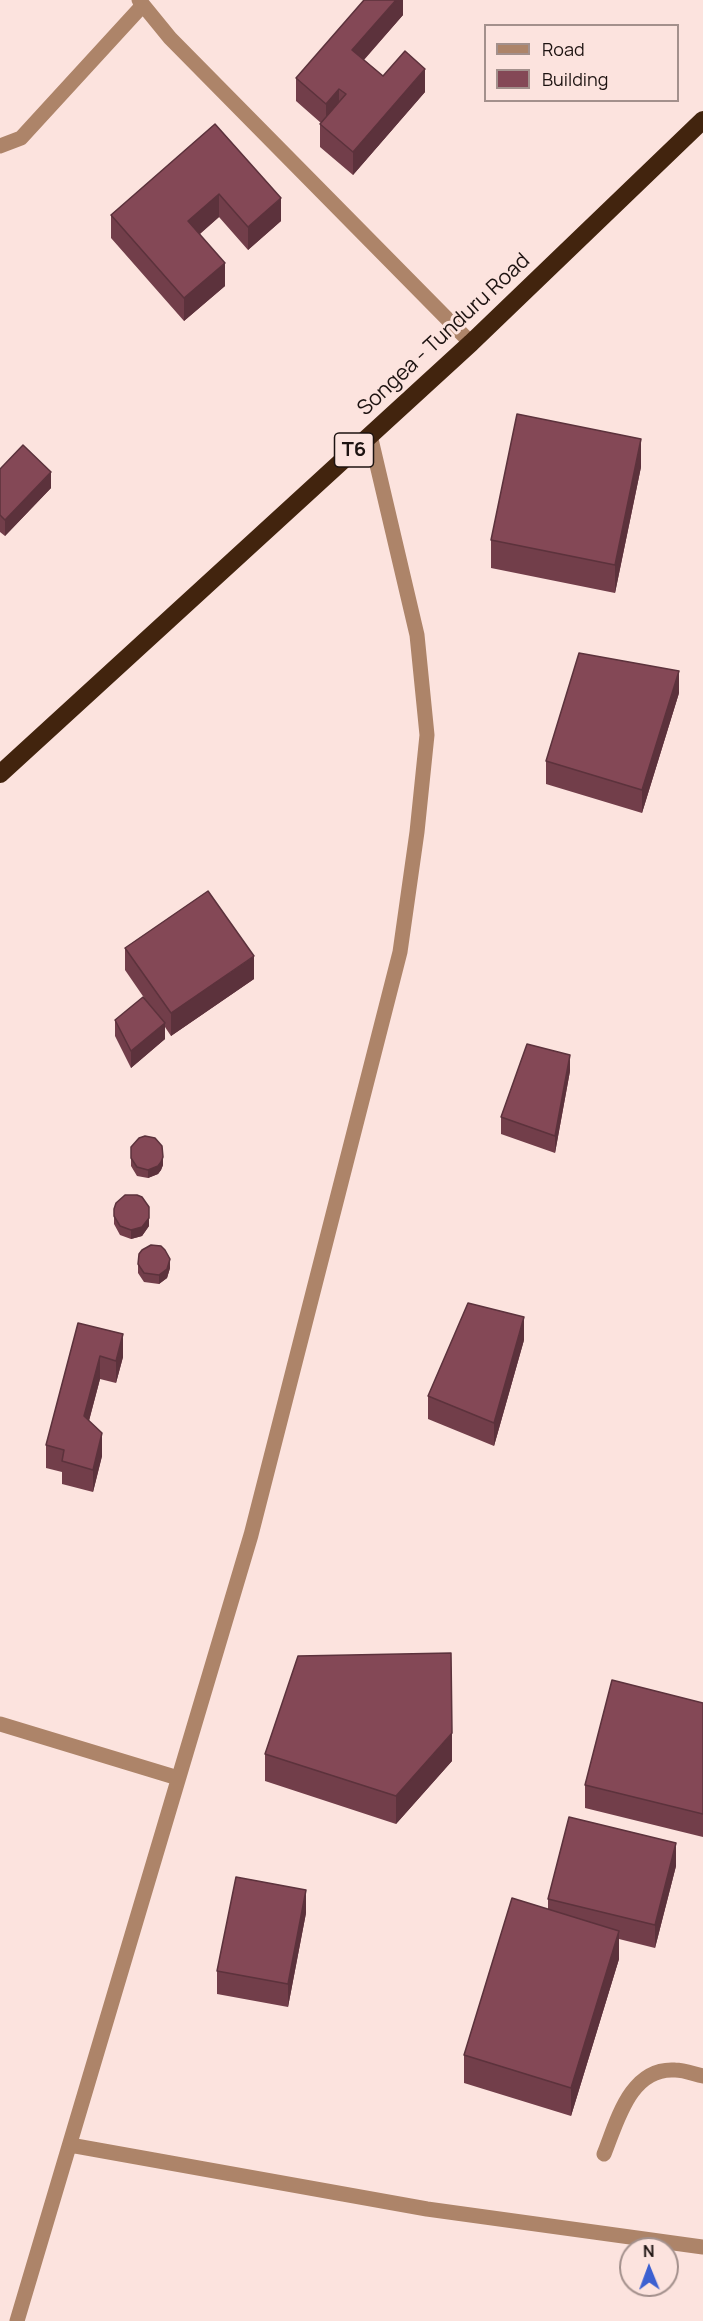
<!DOCTYPE html>
<style>
body{margin:0}
#map{position:relative;width:703px;height:2321px;overflow:hidden;background:#fce3de;font-family:Manrope,sans-serif}
canvas{display:block}
.legend{position:absolute;left:484px;top:24px;width:195px;height:78px;box-sizing:border-box;background:#fce3de;border:2px solid #a3908c;margin:0;padding:8px 10px;list-style:none;font-size:18px;color:#1d1311}
.legend li{display:flex;align-items:center;gap:12px;height:30px}
.legend b{width:30px;border:2px solid #a3908c}
.north{position:absolute;left:619px;top:2237px;width:60px;height:60px;box-sizing:border-box;background:#fce3de;border:2px solid #a3908c;border-radius:50%;rotate:359deg;font-size:16px;font-weight:700;line-height:24px;text-align:center;color:#1d1311}
.north::after{content:'';display:block;margin:auto;width:21px;height:27px;background:#3c60d1;clip-path:polygon(50% 0,100% 100%,50% 72%,0 100%)}
</style>
<div id="map">
<canvas width="703" height="2321"></canvas>
<ul class="legend">
<li><b style="height:8px;background:#ad8469"></b>Road</li>
<li><b style="height:16px;background:#844856"></b>Building</li>
</ul>
<div class="north">N</div>
</div>
<script>
const g = document.querySelector('canvas').getContext('2d');
g.lineJoin = 'round';
function strokePath(path, color, width, dash) { g.strokeStyle = color; g.lineWidth = width; g.lineCap = dash ? 'butt' : 'round'; g.setLineDash(dash || []); g.stroke(path); }
function fillPath(path, color) { g.fillStyle = color; g.fill(path, 'evenodd'); }
function write(font, color, halo, rows, align = 'center') {
  g.font = font + ' Manrope,sans-serif'; g.lineWidth = 6; g.setLineDash([]); g.textBaseline = 'middle'; g.strokeStyle = halo; g.fillStyle = color; for (const [text, x, y, turn = 0] of rows) {
    g.save(); g.translate(x, y); g.rotate((+turn || 0) * Math.PI / 180); g.textAlign = isNaN(turn) ? turn : align; if (halo) g.strokeText(text, 0, 0); g.fillText(text, 0, 0); g.restore();
  }
}
strokePath(new Path2D(`
 M139,0L170,38L471,343
 M0,146L21,138L143,5
 M0,1724L178,1778
 M70,2145L427,2209L703,2247
 M604,2154C617,2122 630,2067 675,2070C684,2070 694,2074 703,2076
 M17,2321L251,1535L400,952L417,832L427,735L417,635L370,435`), '#ad8469', 15);
strokePath(new Path2D(`
 M0,774L471,343L703,120`), '#42240e', 18);
fillPath(new Path2D(`
 M403,0V15L364,60L383,76L425,92L353,175L320,147V124L321,123L296,101V78Z
 M215,124L281,221L248,250L219,217L200,234L225,286L184,321L111,238V215Z
 M641,467L615,593L491,568V540Z
 M0,469L51,488L5,536L0,532Z
 M679,693L642,813L546,784V761Z
 M125,948L254,979L171,1036L165,1027V1039L131,1068L115,1036V1020L147,1002L125,970Z
 M570,1071L555,1153L501,1134V1117Z
 M131,1147L163,1165L161,1170L158,1174L148,1178L137,1176L131,1166Z
 M114,1209L149,1226L142,1236L131,1239L120,1235L114,1224Z
 M138,1264L170,1268L167,1278L159,1284L144,1282L138,1273Z
 M78,1323L123,1357L116,1383L100,1379L89,1421L102,1456L93,1492L62,1484V1472L46,1468V1445Z
 M524,1340L494,1446L428,1419V1396Z
 M703,1703V1837L585,1808V1785Z
 M265,1754L452,1761L396,1824L265,1781Z
 M676,1866L655,1948L619,1939V1959L571,2116L464,2083V2055L548,1909V1899Z
 M306,1913L288,2007L217,1994V1971Z`), '#723e4a');
fillPath(new Path2D(`
 M396,0H403V15L352,73V50Z
 M425,69V92L353,175V152Z
 M339,89V112L326,127V104Z
 M219,194V217L188,244V221Z
 M281,198V221L248,250V227Z
 M225,263V286L184,321V298Z
 M641,439V467L615,593V565Z
 M51,472V488L5,536V520Z
 M679,671V693L642,813V790Z
 M254,956V979L171,1036V1013Z
 M165,1023V1039L131,1068V1051Z
 M570,1055V1071L555,1153V1136Z
 M163,1157V1165L161,1170L158,1174L148,1178V1170Z
 M149,1218V1226L142,1236L131,1239V1230Z
 M170,1259V1268L167,1278L159,1284V1275Z
 M524,1317V1340L494,1446V1423Z
 M123,1334V1357L116,1383V1361Z
 M100,1356V1379L84,1439V1416Z
 M102,1433V1456L93,1492V1470Z
 M452,1733V1761L396,1824V1796Z
 M676,1843V1866L655,1948V1925Z
 M306,1890V1913L288,2007V1984Z
 M619,1931V1959L571,2116V2088Z`), '#5c323c');
const building = new Path2D(`
 M364,0H396L352,50L383,76L405,51L425,69L353,152L320,124L346,94L339,89L326,104L296,78Z
 M215,124L281,198L248,227L219,194L188,221L225,263L184,298L111,215Z
 M517,414L641,439L615,565L491,540Z
 M23,445L51,472L5,520L0,515V469Z
 M579,653L679,671L642,790L546,761Z
 M208,891L254,956L171,1013L125,948Z
 M143,997L165,1023L131,1051L115,1020Z
 M527,1044L570,1055L555,1136L501,1117Z
 M145,1136L155,1138L162,1146L163,1157L161,1162L158,1166L148,1170L137,1167L131,1158V1147L139,1138Z
 M125,1195H137L142,1197L149,1207V1218L142,1227L131,1230L120,1226L114,1216V1209L116,1203Z
 M151,1245L161,1246L165,1250L170,1259L167,1269L159,1275L144,1273L138,1264L139,1254L142,1250Z
 M468,1303L524,1317L494,1423L428,1396Z
 M78,1323L123,1334L116,1361L100,1356L84,1416L102,1433L93,1470L62,1461L64,1450L46,1445Z
 M451,1653L452,1733L396,1796L265,1754L298,1656Z
 M612,1680L703,1703V1814L585,1785Z
 M569,1817L676,1843L655,1925L548,1899Z
 M236,1877L306,1890L288,1984L217,1971Z
 M512,1898L619,1931L571,2088L464,2055Z`);
fillPath(building, '#844856');
strokePath(building, '#5c323c', 1.5);
for (const [x, y, w] of [
 [354,450,39]
]) { const box = new Path2D(); box.roundRect(x - w / 2, y - 17, w, 34, 4.5); g.fillStyle = '#fce3de'; g.fill(box); strokePath(box, '#1d1311', 1.5); }
write('bold 20px', '#1d1311', null, [
 ["T6",354,450]
]);
write('21px', '#1d1311', '#fce3de', [
 ["Songea - Tunduru Road",444,335,-43]
]);
</script>
